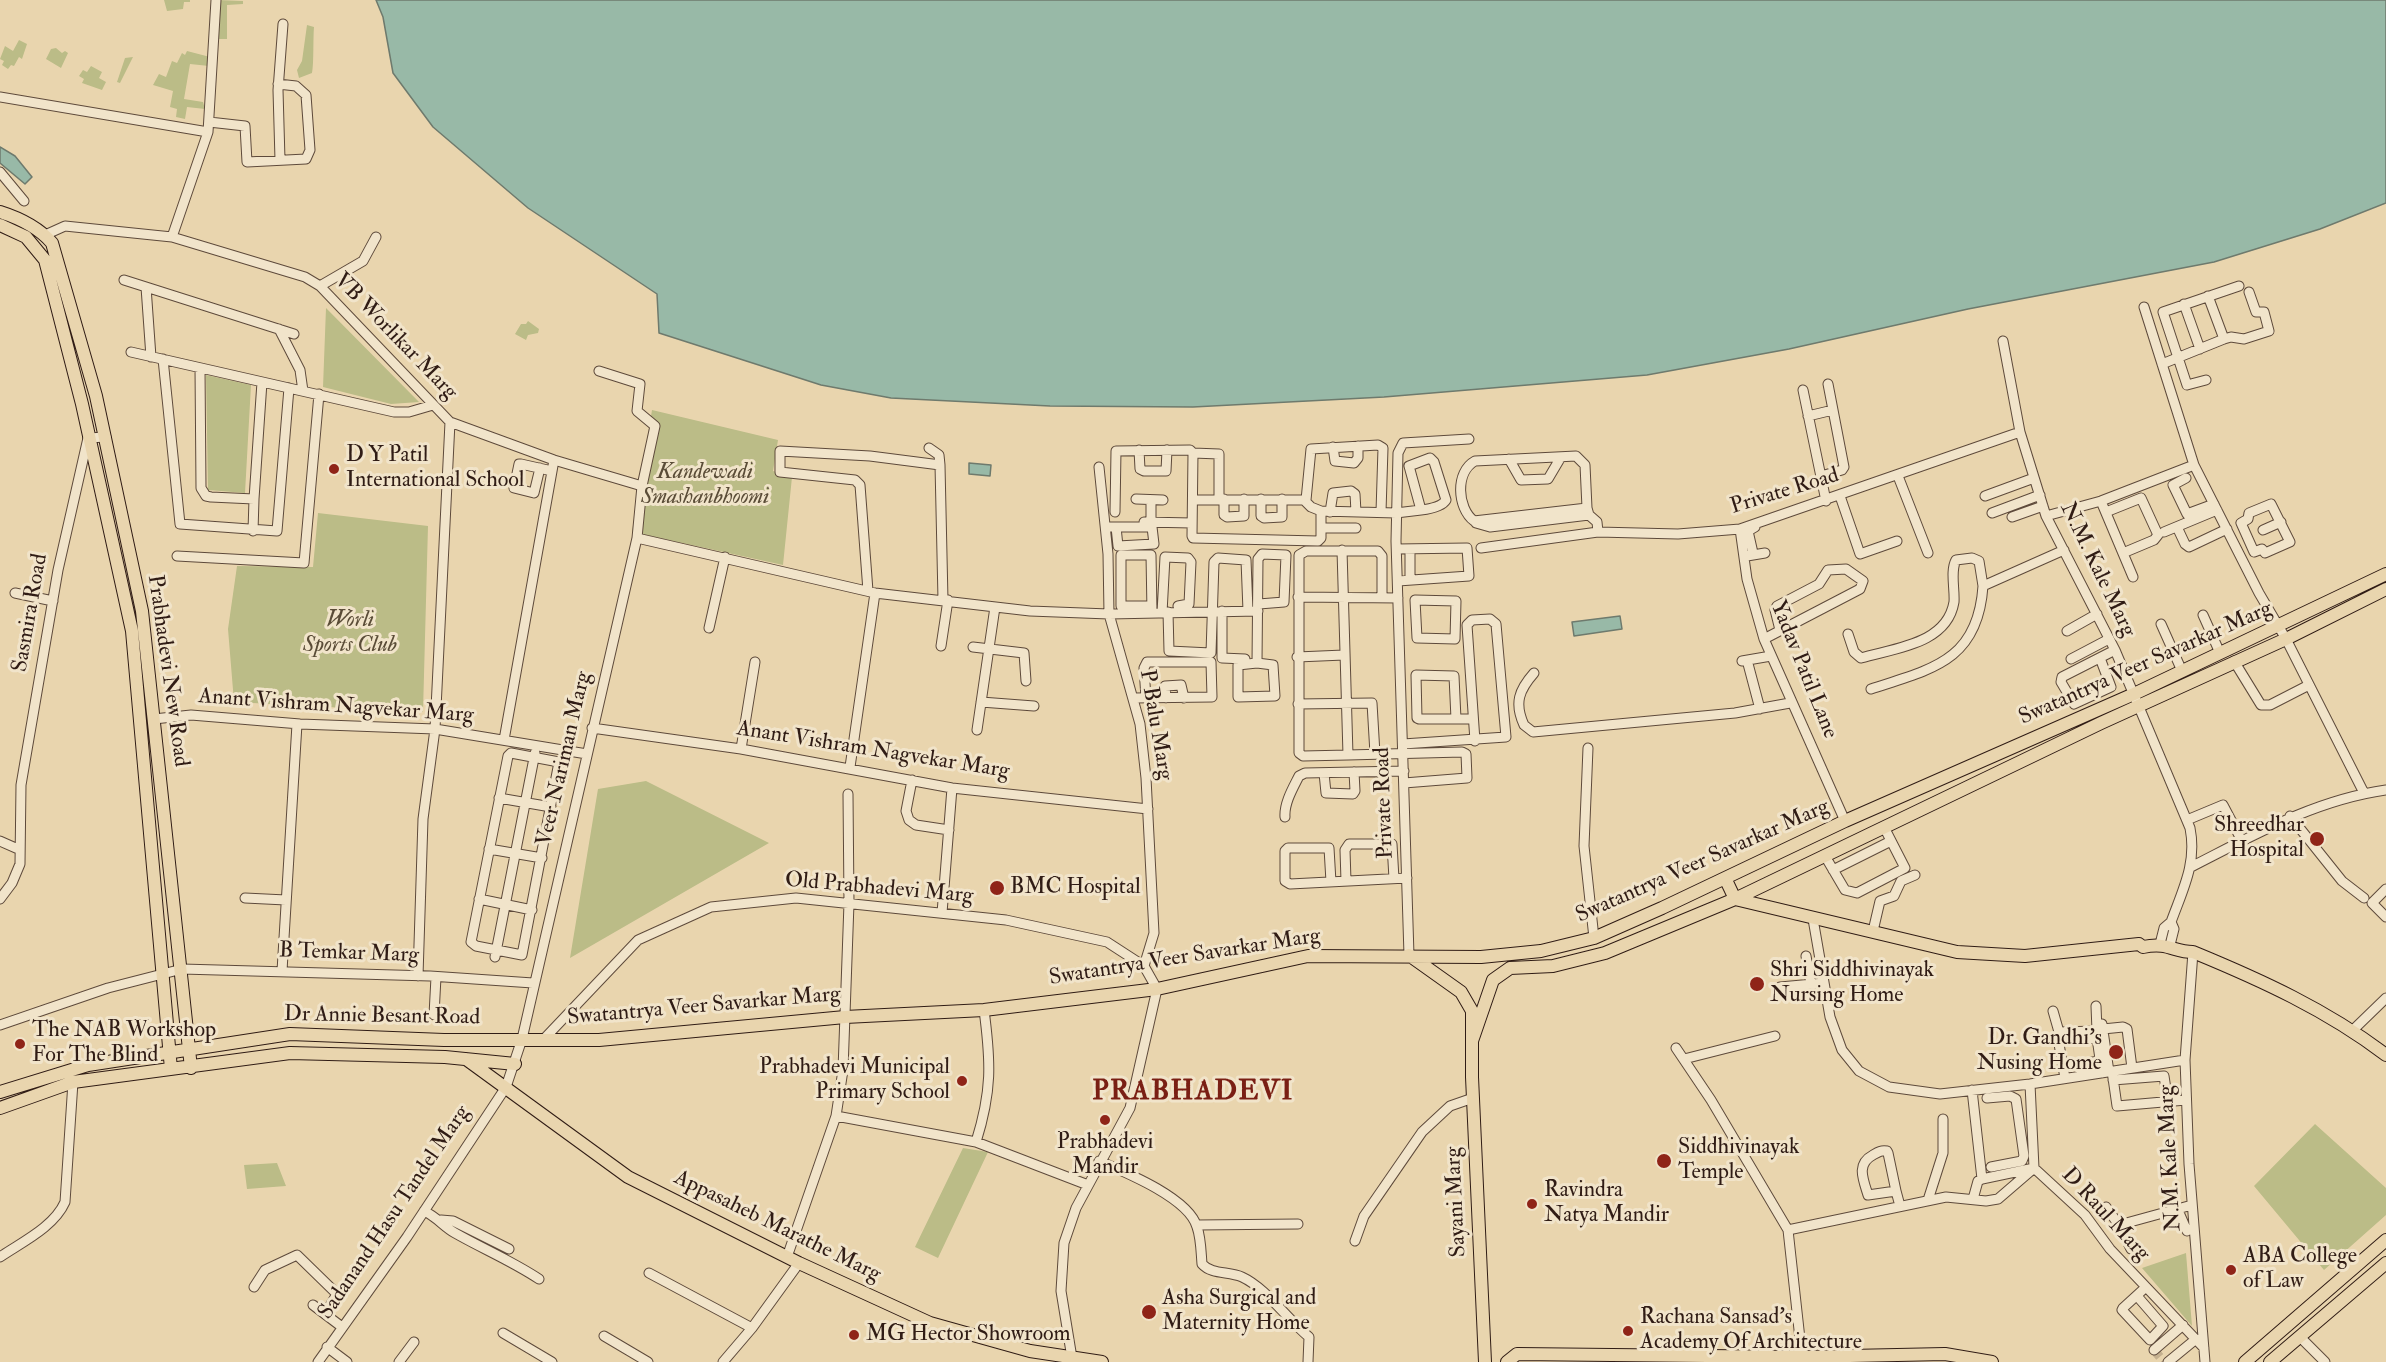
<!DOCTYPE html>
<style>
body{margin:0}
canvas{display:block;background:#e9d5ae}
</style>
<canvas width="2386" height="1362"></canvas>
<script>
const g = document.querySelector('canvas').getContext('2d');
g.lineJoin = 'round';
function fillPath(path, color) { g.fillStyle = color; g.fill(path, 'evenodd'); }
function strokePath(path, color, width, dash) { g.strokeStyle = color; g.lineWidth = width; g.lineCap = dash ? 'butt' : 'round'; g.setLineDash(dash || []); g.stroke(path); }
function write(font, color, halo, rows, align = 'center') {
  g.font = font + ' "IM FELL Double Pica",serif'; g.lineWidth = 6; g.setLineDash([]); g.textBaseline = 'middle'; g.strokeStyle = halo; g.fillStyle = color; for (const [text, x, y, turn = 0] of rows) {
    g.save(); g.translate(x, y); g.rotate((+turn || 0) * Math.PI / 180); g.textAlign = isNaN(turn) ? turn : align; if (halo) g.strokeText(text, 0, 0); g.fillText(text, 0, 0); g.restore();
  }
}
fillPath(new Path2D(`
 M164,0H190V2H184L183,9L167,11Z
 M217,0L243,1V4L227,5V39H217Z
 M307,25L314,27C313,39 314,64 312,73L299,78L297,70L302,61Z
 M19,40L27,44L22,59L19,57L14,66L11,65L8,69L2,65L4,61L0,59L5,46L13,51Z
 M56,48L62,53L65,51L68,53L61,68L46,59L51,49Z
 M187,51L210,57L209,66L190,64L184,99L203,102L205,109L187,107L185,119L176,117L177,109L170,107L173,91L153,85L159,74L166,77L172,61L177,63L182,53L185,55Z
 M133,57L120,83L117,82L125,58Z
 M91,66L102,72L99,78L106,82L102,90L82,83L84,79L79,76L83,70L87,72Z
 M326,308L419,402L391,404L323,387Z
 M528,321L539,329L538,333L528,335L526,340L515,334L521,324H526Z
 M206,375L251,385L245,493L208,490Z
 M652,410L778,440L773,471L792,477L783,565L632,532Z
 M318,513L428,526L423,712L234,702L228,629L237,566L313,567Z
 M646,781L769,843L570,958L598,789Z
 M2315,1124L2386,1188V1215L2324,1270L2254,1186Z
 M963,1148L988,1152L938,1258L915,1247Z
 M277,1163L286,1186L247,1189L244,1165Z
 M2186,1253L2192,1326L2142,1268Z`), '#bbbc87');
const water = new Path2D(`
 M376,0H2386V203L2320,229L2214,262L1968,309L1789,349L1647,375L1384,397L1193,407L1050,406L891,398L821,385L659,333L657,294L528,208L433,127L393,73L383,17Z
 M0,147L15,156L32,177L25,184L0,163Z
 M969,463L991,465L990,476L969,474Z
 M1620,616L1622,629L1574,636L1572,622Z`);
fillPath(water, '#98b9a7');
strokePath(water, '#6e7a6d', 1.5);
strokePath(new Path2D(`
 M2154,1350L2164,1362`), '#c4b08f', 9, [9, 4.5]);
const minor = new Path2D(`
 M0,97L208,132
 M209,122L245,126L247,162L306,159L310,150L306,95L296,86L278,84
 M280,160L278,90L283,24
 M0,172L24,201
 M45,235L65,226L172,237L305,277L320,286L450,422L554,460L642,486
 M172,237L208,132L216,0
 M124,280L294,334
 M320,286L363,261L376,237
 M146,287L151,357
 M2208,296L2224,339
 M2184,304L2200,349
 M2144,307L2194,465L2259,593L2286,639L2364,793
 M279,329L300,370L303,391
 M2003,341L2020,432L2046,516L2115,650L2190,828C2197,863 2183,889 2171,922L2174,929L2170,945
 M131,352L394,412H409L433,405
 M163,359L180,524L277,531L289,388
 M2162,364L2224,339L2231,337L2244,339L2269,331L2264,312H2256L2249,292
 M200,368L201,488L206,496L211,497L254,499L262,382
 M2206,380L2187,385L2163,312L2239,286
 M1803,390L1826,501
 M1808,416L1833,410
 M1333,447L1335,461L1354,463L1358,458V446
 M929,448L939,455L940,465L943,600
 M1139,450L1140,469L1144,471H1166L1167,450
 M1509,459L1521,480L1548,479L1561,457
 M540,468L534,493L514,488L519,464H521L552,471
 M1821,476L1842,470L1844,467L1828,384
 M1898,476L1928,553
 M2186,478L2173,485L2187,514L2214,504
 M1840,496L1860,554L1897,541
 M1985,496L2034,478
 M1136,499L1163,500
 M1224,499V515L1227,517L1244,516V499
 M1261,499V516L1264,518L1282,517V499
 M1151,500V522
 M1193,500H1304L1311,507L1321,511V538L1318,541L1193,538L1192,536L1193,453L1219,454V499
 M1306,500L1311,449L1378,445L1383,448L1381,512
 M2271,504L2290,542L2265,553L2262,549L2254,552L2241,523L2248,519L2249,513Z
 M2103,506L2133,577
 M1587,508L1474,521C1457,508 1455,472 1475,461L1576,456L1585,465L1587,508L1589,515L1597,522L1598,532
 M1321,511L1396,513L1421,510C1429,509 1442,507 1446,500L1434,462L1430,458L1409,466L1421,510
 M1115,512L1116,451L1190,450L1193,453
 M1330,512L1333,493L1351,491L1355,494L1356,512
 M2106,512L2141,498L2158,535L2154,540L2123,553
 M1992,513L2040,495
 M2046,516L2101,501L2194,465
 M2012,517L2043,506
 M1144,522L1192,523
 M1476,523L1490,527L1589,515
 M1106,527H1152L1154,544L1118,546L1116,527
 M2177,527L2185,544L2189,547L2227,529
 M1321,528H1356
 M1740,529L1747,579L1764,639L1845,821
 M2263,530L2281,522
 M253,531L254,499
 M2164,532L2217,510
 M637,538L875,593L1030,611L1109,614L1258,611
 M1481,548L1598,532L1678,534L1740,529L2020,432
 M1397,549L1467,548L1469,576L1398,581
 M1410,549V580
 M1342,550L1348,755L1462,752L1466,754L1467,778L1404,783
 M1753,553L1748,531L1755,527
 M177,556L304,563L319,394
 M1747,556L1765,553
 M868,591L860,485L855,480L780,472V451L870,456L940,465
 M15,593L53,601
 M1298,597L1398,598
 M1415,600L1456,601L1455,639L1417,638Z
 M1152,606H1121V555H1151L1152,613
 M1222,611V658L1245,659
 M1168,612L1169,651L1211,653L1214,562L1218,558L1246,560L1248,611
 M1162,613L1165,557L1188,558L1191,562L1189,604L1178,606
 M2203,615L2220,653
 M2161,624L2182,671
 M709,628L725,557
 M2067,631L2097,614
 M1848,634L1854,652L1861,658C1895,648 1947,644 1954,602C1955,589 1950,571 1956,560L1972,558L1979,561L1983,586
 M1764,639L1860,589L1863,581L1846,569L1828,570L1819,584L1777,606L1775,610L1780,630
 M941,646L948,600
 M973,647L1024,653L1026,681
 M1297,657L1344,655
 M2100,658L2111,687L2074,704L2061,682L2062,677L2115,650
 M2071,659L2109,639
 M1747,660L1760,709
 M1742,661L1771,656
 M2234,661L2261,705H2270L2309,685
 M1257,663L1238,665V697L1275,696L1273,665L1257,663L1258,559L1262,554L1286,555L1284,602L1259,604
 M1534,673C1519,690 1514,703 1524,725L1533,732L1735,713L1790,703
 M1871,689C1932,669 1978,661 1983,586L2064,550
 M1134,698L1212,697L1211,662H1147L1144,668L1146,698
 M1166,698L1165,686L1181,685L1184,698
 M981,702L1034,706
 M1298,704L1372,703L1375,754
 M154,719L191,715L300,724L435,729L587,754
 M1456,719L1454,676L1416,675L1417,718L1419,719H1473
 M592,728L741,749L952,788L1148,809
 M977,730L995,607
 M504,740L554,460
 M1403,744L1506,737L1496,624L1490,619L1472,620L1467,625L1475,741
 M1588,748L1584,846L1594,938
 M741,749L755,662
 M511,753L559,762L522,955L476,946L471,942L508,756Z
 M1348,755L1303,756L1299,753V555L1306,551H1378L1382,556V598
 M850,767L875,593
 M1383,771V785
 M1324,773L1326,793L1353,794L1355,791L1354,772
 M912,780L906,811L909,820L916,825L949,830
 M499,798L551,807
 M2290,816L2342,881L2364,898
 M1285,817C1284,803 1293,788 1299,776L1305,773L1404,771
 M2187,820L2223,805L2242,841
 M0,841L18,849
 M489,849L542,858
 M1825,856L1845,890L1857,893L1905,868L1885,829
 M2191,867C2254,835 2315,800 2386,790
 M1833,870L1891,841
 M1346,881L1345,850L1349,844H1392L1394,879
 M1331,882L1329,848H1288L1285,851V881L1290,884C1329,882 1368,880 1407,878
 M2386,889L2372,903L2386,917
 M245,898L286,900
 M0,899L12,883L20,864L21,785L58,570L88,438L106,437
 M479,899L532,910
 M942,913L952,788
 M1813,919L1830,1017L1842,1050L1859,1071L1889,1087L1940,1094L2030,1084L2185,1060
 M1873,931L1880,901L1894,896L1901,881L1915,875
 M2160,944L2164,928L2171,922
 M2193,952L2185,1060L2189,1164L2205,1362
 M1409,955L1396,541L1398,453L1403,443L1469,439
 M1806,956L1811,984
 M495,957L535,753
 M282,971L297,724
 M418,976L423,819L435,729L450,422
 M1780,987L1824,983
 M2053,1011L2059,1032L2097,1031L2096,1006
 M434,1015L436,977
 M2102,1024L2109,1072
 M0,1025L108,988L182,969L430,976L533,983
 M2103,1029L2123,1027L2127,1029L2132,1068
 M2353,1030L2386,998
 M543,1040L638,940L711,907L796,898L1006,920L1107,942L1144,966
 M1676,1048L1711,1100L1788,1230L1802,1357
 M1684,1059L1775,1036
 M2067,1065L2101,1061
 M2112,1071L2117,1106L2186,1100
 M2065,1078L2059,1044L2061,1041L2097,1038L2102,1073
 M2113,1080L2164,1076L2168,1102
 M1972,1090L1982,1179
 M1987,1098L2010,1096L2016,1099L2024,1156L2022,1161L1991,1167
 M836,1116L976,1142L1088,1185
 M976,1142C992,1091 991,1063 984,1010
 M1099,1161C1125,1172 1189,1198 1197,1227C1201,1238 1201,1252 1202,1264C1212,1275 1229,1271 1242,1277C1266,1288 1287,1319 1309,1337L1308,1362
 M1896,1191L1868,1195C1863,1179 1856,1164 1873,1155C1878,1152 1881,1150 1887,1151L1888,1153L1896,1191L1900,1206
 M1973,1199L1978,1181L1982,1179L2034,1168L2030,1084
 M1928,1200L1943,1153V1119
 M2106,1207L2119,1225L2192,1205
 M2177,1208L2187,1231
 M424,1211C437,1217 444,1227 455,1233C483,1249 512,1261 539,1279
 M441,1220L453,1221L509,1249
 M1197,1225L1298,1224
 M2119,1225L2131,1249
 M1788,1230L1946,1197L1986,1201L1998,1199L2034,1168L2085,1215L2110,1249L2204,1348
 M1355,1241L1364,1216L1422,1132L1450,1106L1473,1098
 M0,1257C22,1242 54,1227 65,1202L73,1082
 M787,1257L836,1116L843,1070L849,903L848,794
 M649,1273L752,1328
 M254,1287L265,1270L297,1255L337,1294L325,1314
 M2137,1296L2163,1326L2150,1340L2122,1310L2123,1308L2146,1287
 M313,1305L342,1327
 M503,1333L552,1362
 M604,1336L648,1362
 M2300,1337L2325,1362
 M327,1347L347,1362
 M2154,1350L2183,1325
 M1072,1358L1061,1291L1064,1243L1076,1208L1130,1108L1157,989L1144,966L1154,933L1146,778L1140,724L1109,614L1108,554L1099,467
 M318,1362L407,1237L506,1087L522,1039L637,538L642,486L655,426L637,411L640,384L599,371
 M399,1362L414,1342
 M723,1362L752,1328L799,1263
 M2168,1362L2196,1339`);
const major = new Path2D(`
 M0,212C19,218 39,228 52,243L96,396L142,611L191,1068
 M0,225L26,237L45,260L82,404L132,631L171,1069
 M1726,880L1735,899L1957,952L2025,956L2139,944L2143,947C2169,942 2173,952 2193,952C2261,980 2327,1010 2386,1055
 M1409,955L1461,992L1472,1011V1077L1485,1362
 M1472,1041L1493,980L1510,968L1553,966L1605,953L1735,899L2101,723L2286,639L2386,589
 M466,1059L628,1177L799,1263L930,1323L1030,1351L1102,1362
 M0,1092L88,1065L290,1034L444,1040H599L845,1017L984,1010L1157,989L1308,956L1481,957L1541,951L1594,938L1662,908L1845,821L2134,694L2386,574
 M0,1108L73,1082L290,1053L445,1057L515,1064
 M1507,1362L1517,1354L1802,1357L1945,1354L1992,1362
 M2245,1362L2386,1240
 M2270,1362L2386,1263`);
strokePath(minor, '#5e4a3b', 11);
strokePath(major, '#301c15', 14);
strokePath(minor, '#f1e4ca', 9);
strokePath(major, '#e9d5ae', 12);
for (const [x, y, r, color] of [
 [334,469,6,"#8f2418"],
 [2317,839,8,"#8f2418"],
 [997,888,8,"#8f2418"],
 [1757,984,8,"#8f2418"],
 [20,1044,6,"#8f2418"],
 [2116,1052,8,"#8f2418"],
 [962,1081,6,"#8f2418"],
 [1105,1120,6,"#8f2418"],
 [1664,1161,8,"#8f2418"],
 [1532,1204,6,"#8f2418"],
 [2231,1270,6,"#8f2418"],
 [1149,1312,8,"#8f2418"],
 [1628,1331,6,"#8f2418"],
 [854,1335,6,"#8f2418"]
]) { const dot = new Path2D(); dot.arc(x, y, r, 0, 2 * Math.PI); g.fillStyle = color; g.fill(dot); strokePath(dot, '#f1e4ca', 2); }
write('22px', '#301c15', '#f1e4ca', [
 ["VB Worlikar Marg",395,337,46],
 ["Private Road",1785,492,-17],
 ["N.M. Kale Marg",2097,570,64],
 ["Sasmira Road",31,613,-80],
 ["Swatantrya Veer Savarkar Marg",2146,664,-24],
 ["Yadav Patil Lane",1803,670,68],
 ["Prabhadevi New Road",167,671,82],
 ["Anant Vishram Nagvekar Marg",336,707,4],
 ["P Balu Marg",1155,725,80],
 ["Anant Vishram Nagvekar Marg",873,751,9],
 ["Veer Nariman Marg",565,759,-77],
 ["Private Road",1385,803,-92],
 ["Swatantrya Veer Savarkar Marg",1703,862,-24],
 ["Old Prabhadevi Marg",879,889,5],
 ["B Temkar Marg",349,954,2],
 ["Swatantrya Veer Savarkar Marg",1185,958,-9],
 ["Swatantrya Veer Savarkar Marg",704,1007,-5],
 ["Dr Annie Besant Road",382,1017,1],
 ["N.M. Kale Marg",2171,1158,-93],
 ["Sayani Marg",1457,1202,-93],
 ["Sadanand Hasu Tandel Marg",395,1213,-56],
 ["D Raul Marg",2105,1215,47],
 ["Appasaheb Marathe Marg",777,1227,26]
]);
write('22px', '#301c15', '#f1e4ca', [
 ["D Y Patil",346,456],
 ["International School",346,481],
 ["Shreedhar",2304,826,"right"],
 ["Hospital",2304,851,"right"],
 ["BMC Hospital",1010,888],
 ["Shri Siddhivinayak",1770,971],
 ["Nursing Home",1770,996],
 ["The NAB Workshop",32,1031],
 ["For The Blind",32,1056],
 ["Dr. Gandhi's",2102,1039,"right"],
 ["Nusing Home",2102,1064,"right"],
 ["Prabhadevi Municipal",950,1068,"right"],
 ["Primary School",950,1093,"right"],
 ["Prabhadevi",1105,1143,"center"],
 ["Mandir",1105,1168,"center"],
 ["Siddhivinayak",1678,1148],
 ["Temple",1678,1173],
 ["Ravindra",1544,1191],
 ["Natya Mandir",1544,1216],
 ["ABA College",2243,1257],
 ["of Law",2243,1282],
 ["Asha Surgical and",1162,1299],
 ["Maternity Home",1162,1324],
 ["Rachana Sansad's",1640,1318],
 ["Academy Of Architecture",1640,1343],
 ["MG Hector Showroom",866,1335]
], 'left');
write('italic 22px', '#5a4c37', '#f1e4ca', [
 ["Kandewadi",705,473],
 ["Smashanbhoomi",705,498],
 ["Worli",350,621],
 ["Sports Club",350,646]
]);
g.letterSpacing = '1.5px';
write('bold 28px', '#7a1f14', '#f1e4ca', [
 ["PRABHADEVI",1193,1093]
]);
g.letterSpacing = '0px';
</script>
